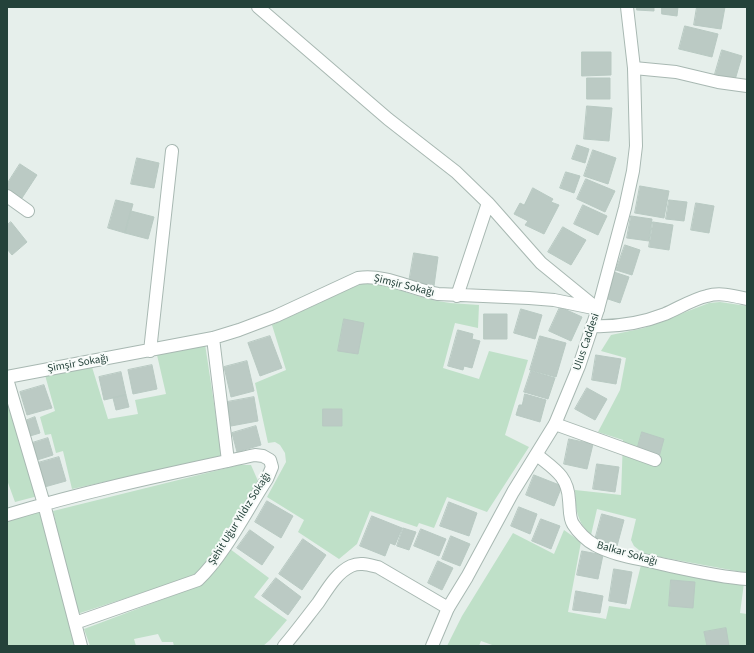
<!DOCTYPE html>
<meta charset="utf-8">
<style>
body{margin:0}
#map{position:relative;width:754px;height:653px;overflow:hidden;background:#e6efeb;font-family:"Source Sans 3",sans-serif}
canvas{display:block}
.frame{position:absolute;inset:0;border:8px solid #24423a;pointer-events:none}
</style>
<div id="map">
<canvas width="754" height="653"></canvas>
<div class="frame"></div>
</div>
<script>
const g = document.querySelector('canvas').getContext('2d');
g.lineJoin = 'round';
function fillPath(path, color) { g.fillStyle = color; g.fill(path, 'evenodd'); }
function strokePath(path, color, width, dash) { g.strokeStyle = color; g.lineWidth = width; g.lineCap = dash ? 'butt' : 'round'; g.setLineDash(dash || []); g.stroke(path); }
function write(font, color, halo, rows, align = 'center') {
  g.font = font + ' "Source Sans 3",sans-serif'; g.lineWidth = 4; g.setLineDash([]); g.textBaseline = 'middle'; g.strokeStyle = halo; g.fillStyle = color; for (const [text, x, y, turn = 0] of rows) {
    g.save(); g.translate(x, y); g.rotate((+turn || 0) * Math.PI / 180); g.textAlign = isNaN(turn) ? turn : align; if (halo) g.strokeText(text, 0, 0); g.fillText(text, 0, 0); g.restore();
  }
}
fillPath(new Path2D(`
 M367,282L389,286L411,294L432,300L450,303L479,305L478,328L455,323L443,368L479,379L489,351L528,360L505,435L529,447L487,512L447,497L434,528L419,523L417,527L370,511L357,544L339,559L298,532L304,520L267,497L286,462L285,453L280,445L275,442L268,443L255,383L286,370L272,325L356,286Z
 M720,302L747,306V573L644,554L634,546L631,540L636,519L597,509L591,535C576,521 576,509 575,490L621,495L623,440L598,432L620,390L626,358L601,351L611,335L644,328L709,303Z
 M205,344L222,456L72,489L63,451L56,453L51,434L45,435L40,417L55,411L45,375L92,367L108,419L138,414L135,400L166,394L157,355Z
 M7,400L38,496L15,502L7,480Z
 M239,465H251L258,481L215,552L201,571L194,576L77,614L53,511Z
 M41,511L74,646H7V521Z
 M564,530L581,542L568,612L606,619L609,606L630,609L641,565L744,583L740,613L747,614V646H495L481,641L479,646H447L462,616L513,533L554,554Z
 M230,549L269,578L254,597L287,620L270,640L263,646H174L173,642H162L158,634L134,639L136,646H90L84,629L190,589L204,583Z`), '#bfe0c8');
const building = new Path2D(`
 M637,7H654V11L637,10Z
 M662,7H678L677,16L662,14Z
 M697,7H725L721,29L694,25Z
 M685,26L718,34L712,57L679,49Z
 M722,50L742,56L735,80L715,74Z
 M582,52H611V75L582,76Z
 M587,78H610V99H587Z
 M587,106L612,108L609,141L584,139Z
 M577,145L589,149L585,163L572,159Z
 M593,150L616,158L608,184L584,176Z
 M137,158L159,163L154,188L131,184Z
 M20,164L37,175L22,198L7,189V184Z
 M566,172L580,176L574,193L560,188Z
 M586,179L615,191L605,212L577,199Z
 M640,186L669,191L664,218L635,213Z
 M533,188L553,199L551,202L559,205L544,234L525,225L528,221L514,214L520,203L524,205Z
 M116,200L133,204L125,233L108,228Z
 M669,200L687,202L684,221L666,219Z
 M696,203L714,206L709,233L691,230Z
 M583,205L607,216L598,235L574,224Z
 M131,211L154,217L148,239L125,233Z
 M631,216L652,219L649,241L627,238Z
 M11,222L27,242L12,255L7,249V225Z
 M653,222L673,225L669,250L649,247Z
 M563,227L586,240L571,265L548,252Z
 M625,245L640,250L632,275L616,270Z
 M414,253L438,257L434,286L409,282Z
 M614,272L629,277L620,303L605,298Z
 M560,307L582,317L571,341L549,331Z
 M521,309L542,315L535,339L514,333Z
 M484,314H507V339H484Z
 M344,319L364,323L358,354L338,351Z
 M458,330L473,334L472,339L480,341L472,368L464,366L463,370L448,366Z
 M270,336L282,368L260,376L248,343Z
 M540,336L566,343L556,377L530,370Z
 M596,355L621,359L616,384L592,380Z
 M247,361L254,391L231,397L224,367Z
 M152,365L157,389L133,394L128,370Z
 M531,371L555,378L548,399L524,392Z
 M121,372L126,395L104,400L99,377Z
 M44,385L52,408L27,415L20,392Z
 M587,388L607,399L595,420L575,409Z
 M525,394L546,400L540,422L516,415L519,405H522Z
 M126,395L129,407L116,410L113,398Z
 M254,397L258,421L231,426L227,402Z
 M323,409H342V426H323Z
 M35,417L40,433L30,436L25,421Z
 M256,426L261,445L237,452L232,433Z
 M642,432L664,439L659,457L637,450Z
 M48,438L53,455L34,461L29,444Z
 M569,439L593,444L587,469L564,464Z
 M59,457L66,481L41,488L34,464Z
 M597,464L619,467L615,492L593,489Z
 M534,475L562,486L554,506L526,495Z
 M267,501L293,516L281,538L255,522Z
 M449,502L477,513L469,536L440,526Z
 M519,507L537,514L530,534L511,526Z
 M602,514L624,520L617,546L595,540Z
 M372,516L402,528L395,545L390,543L385,556L360,546Z
 M541,519L560,526L551,549L532,541Z
 M403,528L416,532L409,550L397,546Z
 M421,529L446,539L439,556L414,546Z
 M250,530L274,547L262,565L237,548Z
 M451,536L470,544L460,566L442,559Z
 M303,539L326,555L302,590L279,574Z
 M582,551L603,555L598,579L577,575Z
 M438,561L453,568L442,590L428,583Z
 M614,569L632,572L626,604L609,601Z
 M276,578L301,597L288,615L262,596Z
 M671,580L695,582L693,608L669,606Z
 M576,591L603,596L600,613L573,610Z
 M726,628L729,646H707L704,632Z`);
fillPath(building, '#bbcac4');
strokePath(building, '#b8c9c2', 1);
const minor = new Path2D(`
 M258,7L388,119L456,172L488,203L541,263L595,307
 M634,68L676,72L718,82L747,86
 M7,196L28,211
 M457,296L488,203
 M592,326C617,327 642,323 665,314C679,308 693,299 707,296C720,292 734,296 747,299
 M213,338L228,461
 M150,351L172,151
 M7,377L213,338L239,330L276,316L358,278C387,274 410,289 438,294L529,298L554,300L598,309
 M7,379L44,504L81,646
 M555,424L655,460
 M537,455C554,469 568,476 569,500C570,508 569,518 573,524C578,532 587,541 595,545C613,555 636,558 657,563C685,569 718,577 747,579
 M7,515C89,490 172,473 255,455L263,456L270,460L272,467L267,479C246,511 225,554 198,580L75,623
 M284,646C296,632 307,617 318,603C327,590 336,573 351,566C360,562 369,565 378,567L448,608`);
const tertiary = new Path2D(`
 M432,646L448,608L467,577L513,492L555,424L579,366L598,309L625,208L633,171L636,146L634,68L627,7`);
strokePath(minor, '#a8b8b2', 14);
strokePath(tertiary, '#a8b8b2', 14);
strokePath(minor, '#fff', 12);
strokePath(tertiary, '#fff', 12);
write('11px', '#24423a', '#f7fbf9', [
 ["Şimşir Sokağı",404,286,14],
 ["Ulus Caddesi",587,342,-71],
 ["Şimşir Sokağı",78,364,-10],
 ["Şehit Uğur Yıldız Sokağı",240,519,-58],
 ["Balkar Sokağı",627,554,16]
]);
</script>
